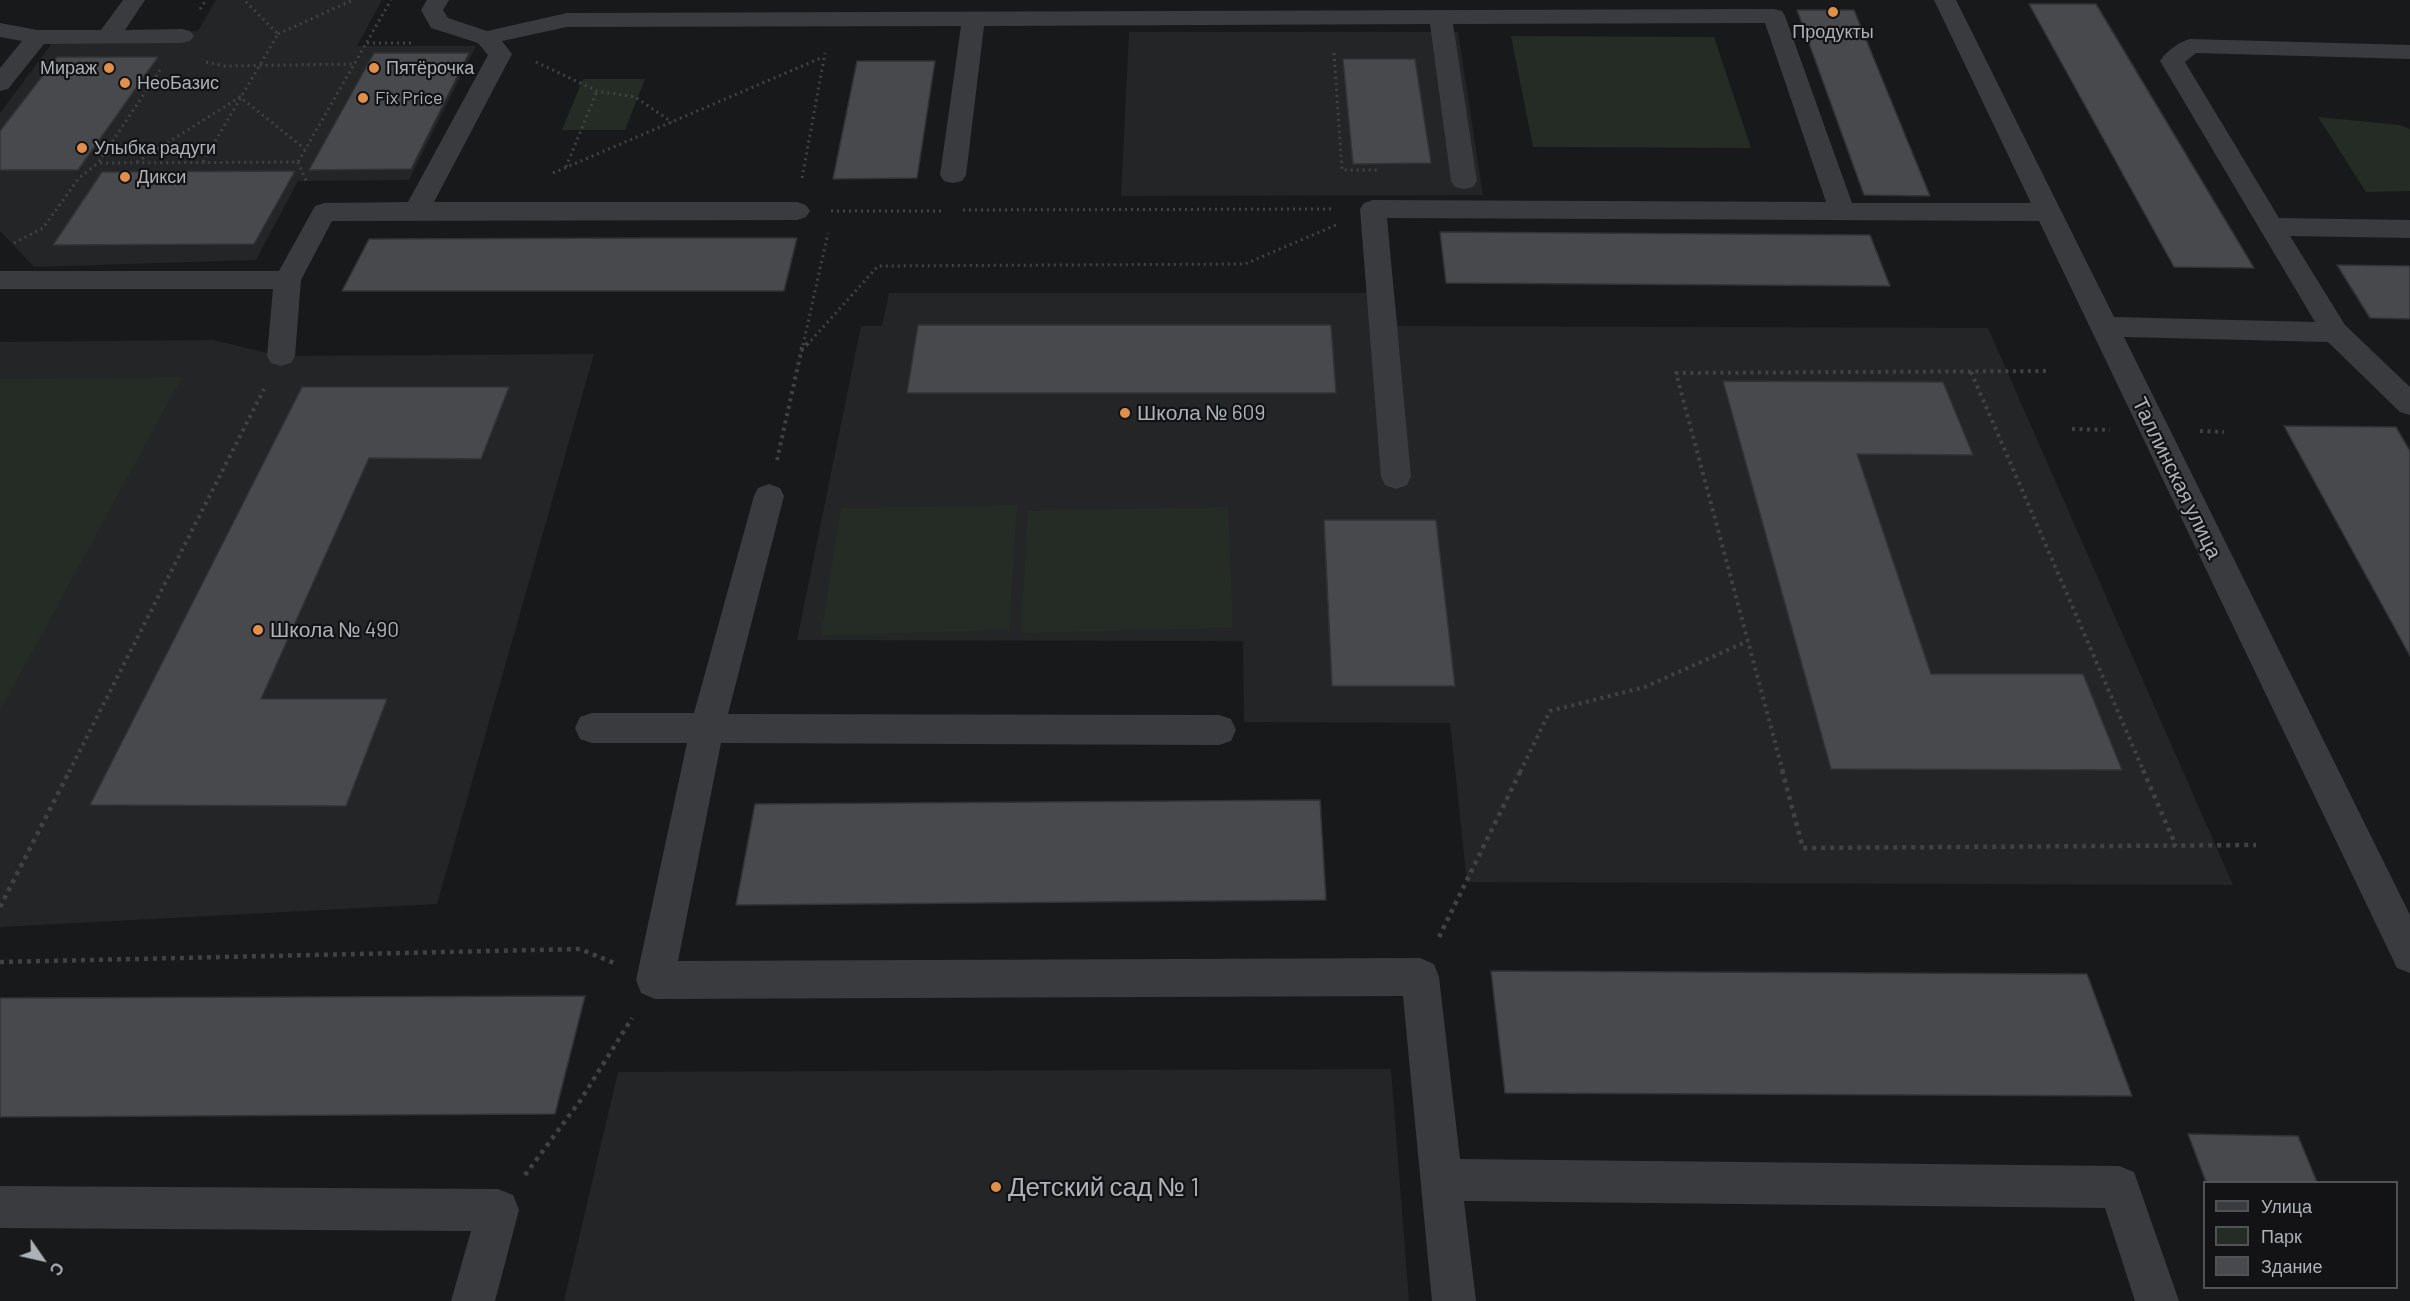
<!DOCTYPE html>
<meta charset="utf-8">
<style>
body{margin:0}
#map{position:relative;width:2410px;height:1301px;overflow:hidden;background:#18191a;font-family:Barlow,sans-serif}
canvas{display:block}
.legend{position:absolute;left:2203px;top:1181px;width:195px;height:108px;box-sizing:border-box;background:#131315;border:2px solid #505356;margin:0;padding:8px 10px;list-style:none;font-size:18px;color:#acb2b8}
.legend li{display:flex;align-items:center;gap:12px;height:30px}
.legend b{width:30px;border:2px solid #505356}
.north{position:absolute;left:12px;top:1229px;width:60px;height:60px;-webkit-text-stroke:4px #131315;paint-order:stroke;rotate:124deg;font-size:16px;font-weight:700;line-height:24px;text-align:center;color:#acb2b8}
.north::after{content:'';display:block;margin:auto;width:21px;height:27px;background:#acb2b8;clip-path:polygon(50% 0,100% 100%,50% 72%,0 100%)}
</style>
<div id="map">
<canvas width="2410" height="1301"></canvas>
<ul class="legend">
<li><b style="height:8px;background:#3a3b3f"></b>Улица</li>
<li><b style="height:16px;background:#252c25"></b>Парк</li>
<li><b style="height:16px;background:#47494c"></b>Здание</li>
</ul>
<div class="north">С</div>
</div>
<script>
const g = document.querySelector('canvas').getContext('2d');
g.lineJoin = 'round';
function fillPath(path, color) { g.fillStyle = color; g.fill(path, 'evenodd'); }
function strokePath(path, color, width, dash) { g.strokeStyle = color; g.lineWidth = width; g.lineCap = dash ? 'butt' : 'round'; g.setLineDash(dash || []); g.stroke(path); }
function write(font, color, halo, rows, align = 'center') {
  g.font = font + ' Barlow,sans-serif'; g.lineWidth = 4.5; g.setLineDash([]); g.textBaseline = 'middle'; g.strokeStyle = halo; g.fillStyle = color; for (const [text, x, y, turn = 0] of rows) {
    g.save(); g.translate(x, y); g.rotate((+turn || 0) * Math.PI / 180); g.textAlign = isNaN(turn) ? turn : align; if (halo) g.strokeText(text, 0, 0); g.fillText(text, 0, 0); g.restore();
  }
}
fillPath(new Path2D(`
 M216,0H382L357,46H476L409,180L298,181L256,260L34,267L0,231V113L58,35L198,31Z
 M1129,32H1458L1483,195L1121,196Z
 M889,293H1394L1398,326L1988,328L2233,885L1467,882L1450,723L1244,722L1243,641L797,640L861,326H882Z
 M213,340L281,356L594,354L437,904L0,927V342Z
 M1391,1069L1409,1301H564L618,1072Z`), '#242527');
fillPath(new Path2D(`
 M1511,36L1714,37L1751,148L1533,147Z
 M583,79H645L625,130H562Z
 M2318,117L2400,125L2410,129V191L2366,192Z
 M182,377L0,711V379Z
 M1017,505L1009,630L821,635L841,508Z
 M1228,507L1233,628L1021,633L1028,511Z`), '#252c25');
const building = new Path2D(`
 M2029,4H2096L2254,268L2174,267Z
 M1797,10H1854L1930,196L1864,195Z
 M374,53H469L411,169L309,170Z
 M57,57H158L78,170H0V131Z
 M1343,59H1415L1431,163L1353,164Z
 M857,61H935L917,178L833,179Z
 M295,171L254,244L53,245L102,172Z
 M1440,232L1870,235L1890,286L1446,283Z
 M641,238H797L784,291H342L369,239Z
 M2337,265L2410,266V319L2370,318Z
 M918,325H1331L1336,393H907Z
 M1723,381L1943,382L1973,455L1857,454L1931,674H2083L2122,770L1831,769Z
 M302,387H509L481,459L369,458L261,699H387L346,806L90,805Z
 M2284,426L2396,427L2410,451V656Z
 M1324,520H1436L1455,686H1332Z
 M1320,800L1326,900L736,905L755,804Z
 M1491,971L2087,974L2132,1096L1505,1093Z
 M585,996L555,1114L0,1117V998Z
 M2188,1134L2298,1136L2317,1182H2206Z`);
fillPath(building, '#47494c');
strokePath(building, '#323336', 1.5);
strokePath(new Path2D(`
 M200,9L206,0
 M278,34L353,0
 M367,43H411
 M1334,53L1342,170H1377
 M206,62L225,66L355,64
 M536,62L597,91L635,97L672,122
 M160,70L98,163L298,162L391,0
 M137,162L240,97L305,149
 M203,162L278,34L244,0
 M298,162L307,183
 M566,167L597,91
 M553,173L823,57
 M802,178L825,53
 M963,210L1333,209
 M831,211H943
 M14,243L43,228L79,178L98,163
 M803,345L828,233
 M807,345L878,266L1245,264L1336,225`), '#404245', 3, [2, 4]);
strokePath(new Path2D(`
 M801,351L808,343
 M1971,372L2144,772
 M2072,429L2110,430
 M2200,431L2224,432
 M777,460L803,343
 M69,772L264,389
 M1520,772L1550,711L1645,687L1748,641
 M1783,772L1676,373L2047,371`), '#404245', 4, [3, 4.5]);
strokePath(new Path2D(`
 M1782,770L1803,848L2256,845
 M2143,770L2176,846
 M0,907L70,770
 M1439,937L1521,770
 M0,962L580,949L614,963
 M525,1175L580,1101L632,1018`), '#404245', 4.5, [4, 5]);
fillPath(new Path2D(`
 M123,0H145L125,30L182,29L190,31L194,36L190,41L182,43L44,44L8,89L0,91V68L22,41L0,37V23L37,30H101Z
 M427,0H449L443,10L448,18L487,31L567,13L1774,9L1782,11L1785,16L1852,203H2031L1934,0H1956L2114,317L2315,322L2160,61C2167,51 2178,42 2190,39L2410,45V59L2196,53L2185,62L2279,218L2410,220V238L2290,236L2345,325L2410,387V415L2400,412L2328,342L2124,337L2410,915V973L2397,968L2039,221L1387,218L1411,477L1407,485L1396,489L1385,485L1381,477L1360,209L1364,203L1373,200L1826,202L1765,23L1453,24L1477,181L1473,187L1464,189L1455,187L1451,181L1430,24L984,26L966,175L962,181L953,183L944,181L940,175L961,26L567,27L502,41L512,54L434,202H797L806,205L810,211L806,217L797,220L332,221L301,280L295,356L291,363L281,366L271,363L267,356L273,289H0V271H279L315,206L324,203L408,202L488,55L478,43L431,28L421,10Z
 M769,484L780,488L784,496L728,714L1219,715L1231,719L1236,730L1231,741L1219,745L721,743L678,961L1420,958L1434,964L1439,977L1460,1159L2119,1166L2134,1172L2179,1301H2135L2105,1208L1464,1201L1476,1301H1432L1403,996L655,999L641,993L636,980L687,743H592L580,739L575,728L580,717L592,713H694L754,496L758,488Z
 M0,1186L498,1189L513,1195L519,1210L495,1301H451L471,1231L0,1228Z`), '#3a3b3f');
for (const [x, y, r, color] of [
 [1833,12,6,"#e0904a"],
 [109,68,6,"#e0904a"],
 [374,68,6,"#e0904a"],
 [125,83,6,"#e0904a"],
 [363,98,6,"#e0904a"],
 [82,148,6,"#e0904a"],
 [125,177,6,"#e0904a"],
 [1125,413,6,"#e0904a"],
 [258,630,6,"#e0904a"],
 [996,1187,6,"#e0904a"]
]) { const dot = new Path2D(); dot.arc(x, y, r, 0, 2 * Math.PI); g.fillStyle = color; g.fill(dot); strokePath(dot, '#131315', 2); }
write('18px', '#acb2b8', '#131315', [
 ["Продукты",1833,32,"center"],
 ["Мираж",97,68,"right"],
 ["Пятёрочка",386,68],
 ["НеоБазис",137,83],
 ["Fix Price",375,98],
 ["Улыбка радуги",94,148],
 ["Дикси",137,177]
], 'left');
write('21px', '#acb2b8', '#131315', [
 ["Школа № 609",1137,413],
 ["Школа № 490",270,630]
], 'left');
write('21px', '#acb2b8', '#131315', [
 ["Таллинская улица",2177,478,64]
]);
write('26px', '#acb2b8', '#131315', [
 ["Детский сад № 1",1008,1187]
], 'left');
</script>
